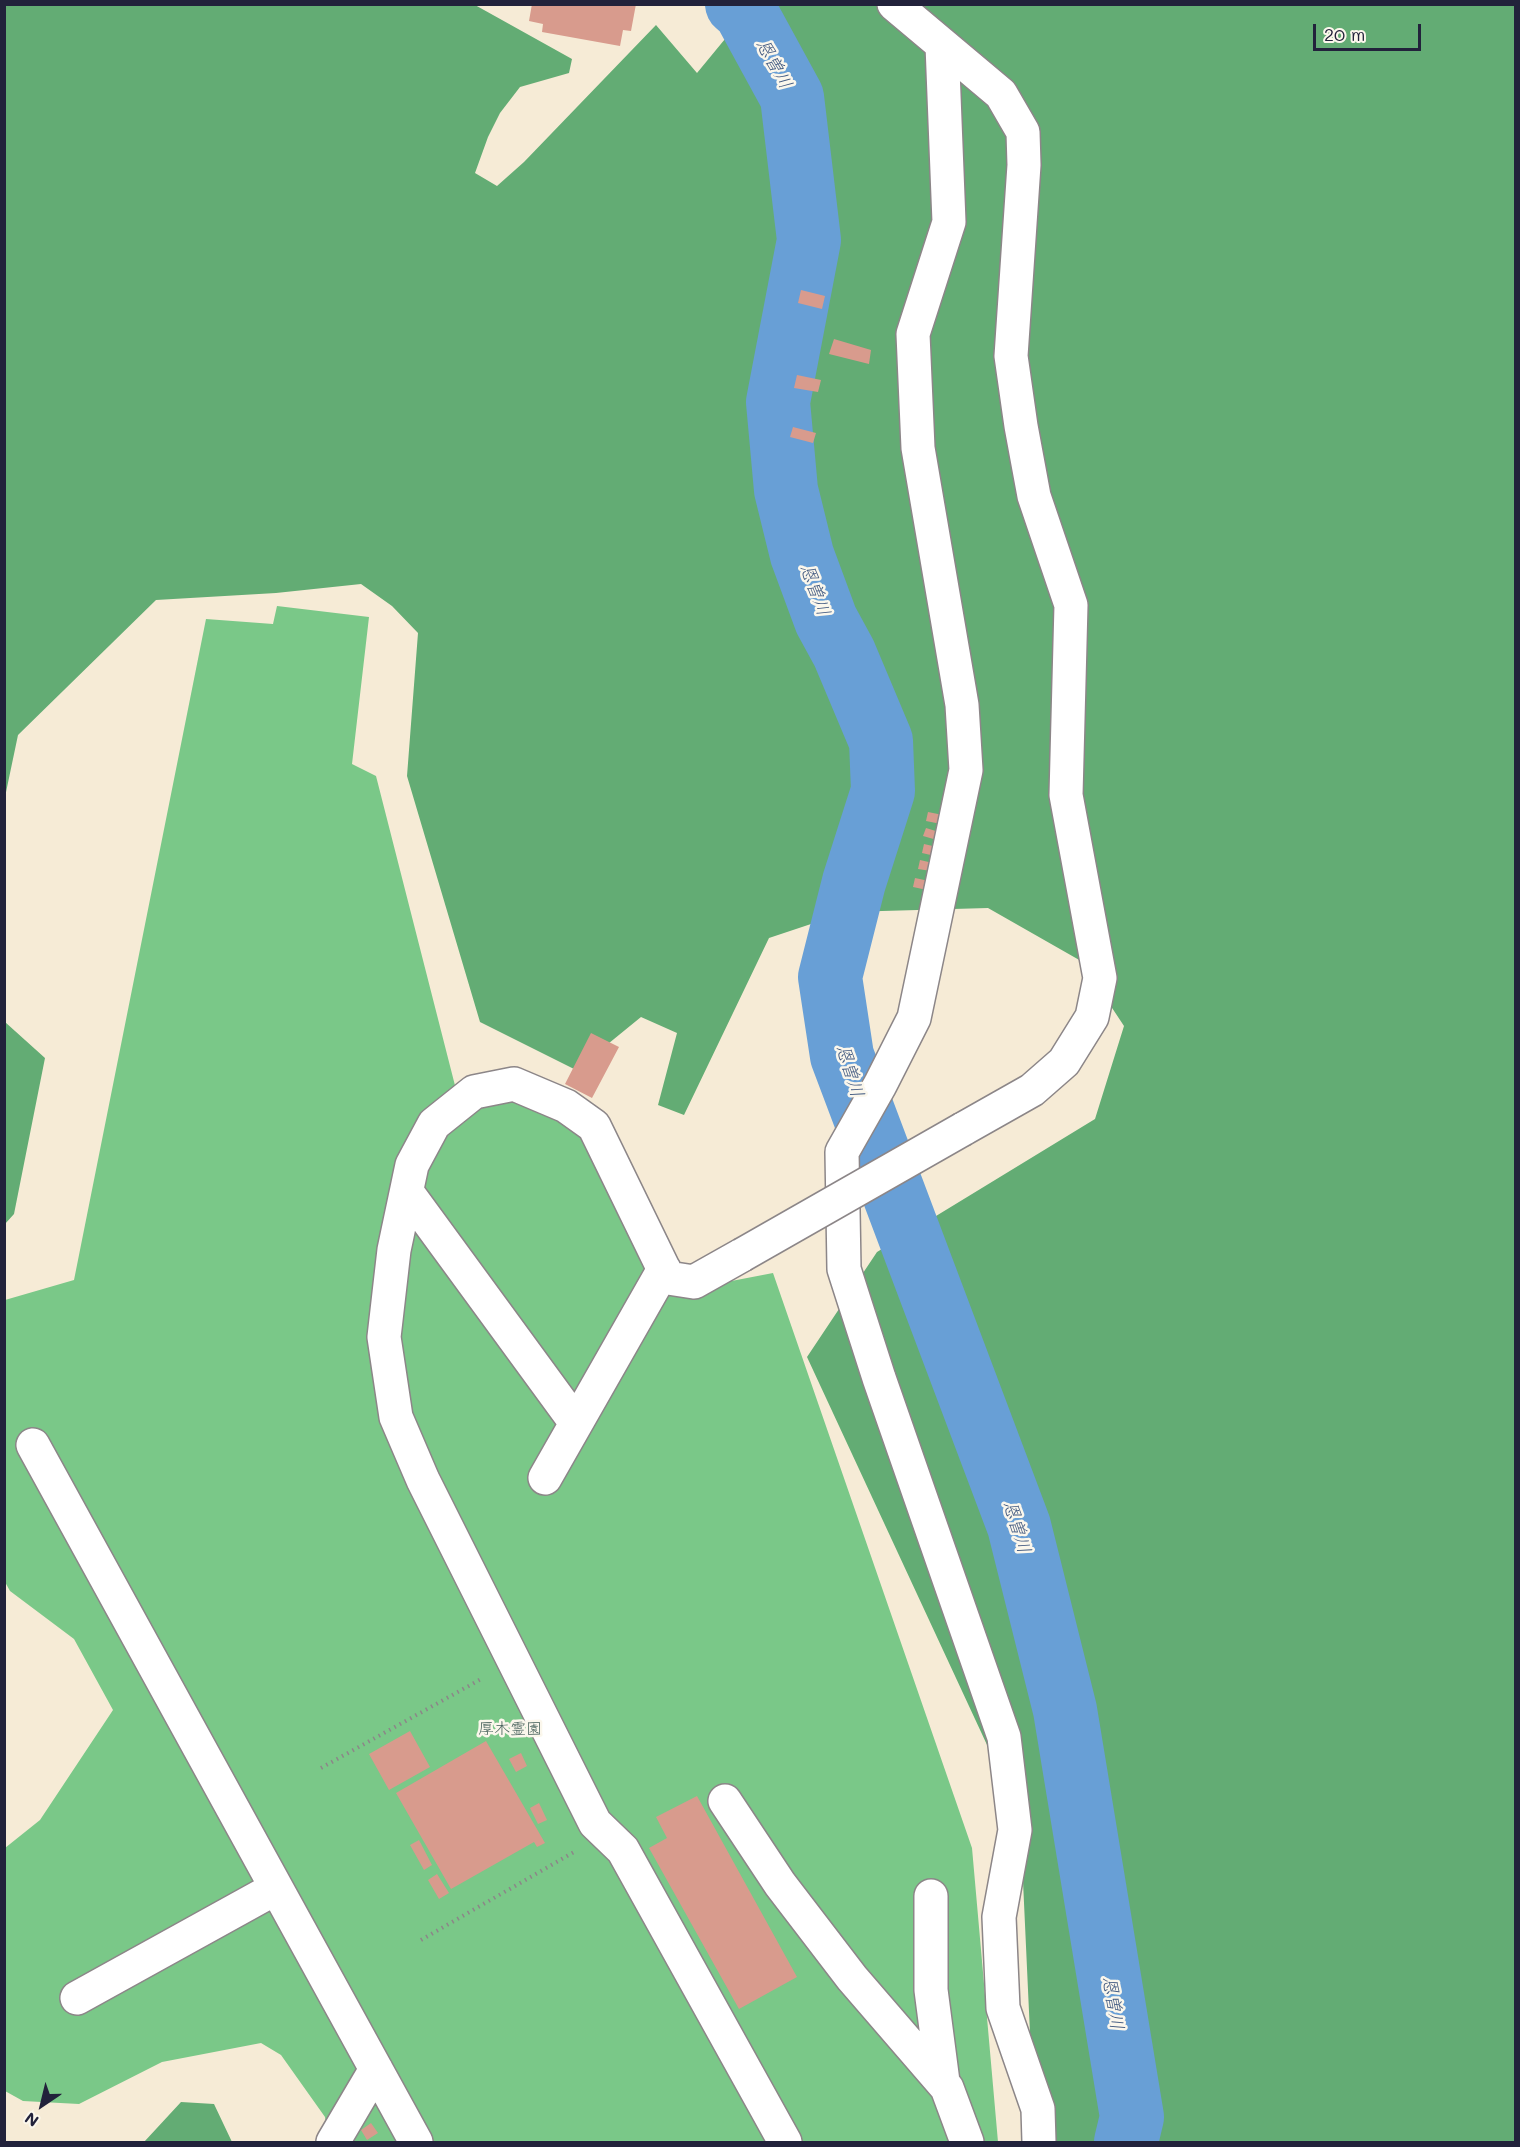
<!DOCTYPE html>
<meta charset="utf-8">
<style>
body{margin:0}
#map{position:relative;width:1520px;height:2147px;overflow:hidden;background:#f6ebd6;font-family:Mali,sans-serif}
canvas{display:block}
.frame{position:absolute;inset:0;border:6px solid #22223b;pointer-events:none}
.north{position:absolute;left:12px;top:2075px;width:60px;height:60px;-webkit-text-stroke:4px #fbf7ec;paint-order:stroke;rotate:215deg;font-size:16px;font-weight:700;line-height:24px;text-align:center;color:#22223b}
.north::after{content:'';display:block;margin:auto;width:21px;height:27px;background:#22223b;clip-path:polygon(50% 0,100% 100%,50% 72%,0 100%)}
.scale{position:absolute;left:1313px;top:24px;width:108px;height:27px;box-sizing:border-box;border:3px solid #22223b;border-top:0;padding-left:8px;font-size:18px;line-height:21px;white-space:nowrap;color:#22223b;-webkit-text-stroke:4px #fbf7ec;paint-order:stroke}
</style>
<div id="map">
<canvas width="1520" height="2147"></canvas>
<div class="frame"></div>
<div class="north">N</div>
<div class="scale">20 m</div>
</div>
<script>
const g = document.querySelector('canvas').getContext('2d');
g.lineJoin = 'round';
function fillPath(path, color) { g.fillStyle = color; g.fill(path, 'evenodd'); }
function strokePath(path, color, width, dash) { g.strokeStyle = color; g.lineWidth = width; g.lineCap = dash ? 'butt' : 'round'; g.setLineDash(dash || []); g.stroke(path); }
function write(font, color, halo, rows, align = 'center') {
  g.font = font + ' Mali,"Klee One",sans-serif'; g.lineWidth = 5; g.setLineDash([]); g.textBaseline = 'middle'; g.strokeStyle = halo; g.fillStyle = color; for (const [text, x, y, turn = 0] of rows) {
    g.save(); g.translate(x, y); g.rotate((+turn || 0) * Math.PI / 180); g.textAlign = isNaN(turn) ? turn : align; if (halo) g.strokeText(text, 0, 0); g.fillText(text, 0, 0); g.restore();
  }
}
fillPath(new Path2D(`
 M277,606L369,617L352,764L376,776L461,1109L518,1096L578,1120L690,1289L773,1273L972,1848L998,2142H328L325,2117L281,2055L261,2043L162,2062L79,2104L23,2101L5,2091V1848L40,1820L113,1710L74,1639L10,1591L5,1582V1300L74,1280L206,619L273,624Z`), '#7ac888');
fillPath(new Path2D(`
 M5,5H475L572,59L569,73L520,87L500,113L488,137L475,173L497,186L524,162L656,25L697,73L753,5H1515V2142H1035L1020,1816L807,1357L877,1252L1095,1119L1124,1026L1081,961L988,908L847,912L769,938L684,1115L658,1105L677,1033L641,1017L576,1070L480,1022L407,776L418,633L392,606L361,584L276,593L156,600L18,735L5,797Z
 M5,1022L45,1058L14,1214L5,1224Z
 M181,2102L214,2104L232,2142H144Z`), '#63ac74');
strokePath(new Path2D(`
 M737,4L745,11L792,97L809,240L778,402L786,490L802,555L826,620L844,653L881,741L883,791L854,882L830,977L842,1056L1019,1526L1065,1710L1132,2117L1126,2142`), '#689fd6', 64);
fillPath(new Path2D(`
 M532,4H636L631,31L623,30L620,46L542,32L543,24L529,21Z
 M801,290L825,296L822,309L798,303Z
 M834,339L871,350L869,364L829,354Z
 M797,375L821,380L818,392L794,388Z
 M793,427L816,433L813,443L790,437Z
 M928,812L943,815L941,824L926,821Z
 M926,828L939,832L937,840L923,836Z
 M924,844L937,847L935,856L922,853Z
 M920,860L933,863L931,871L918,869Z
 M915,878L929,881L927,890L913,887Z
 M591,1033L619,1047L592,1098L565,1084Z
 M410,1731L430,1767L389,1790L369,1754Z
 M486,1741L545,1843L537,1847L534,1842L451,1889L396,1793Z
 M521,1753L527,1766L516,1772L509,1759Z
 M697,1796L797,1977L739,2009L649,1848L667,1838L656,1817Z
 M539,1803L547,1820L538,1824L530,1808Z
 M419,1840L432,1865L424,1870L410,1845Z
 M437,1874L449,1893L439,1899L428,1880Z
 M371,2123L378,2133L367,2140L361,2130Z`), '#d89b8d');
const minor = new Path2D(`
 M894,4L1001,94L1023,132L1024,165L1011,356L1021,426L1034,496L1071,605L1066,795L1100,978L1092,1017L1064,1062L1032,1090L963,1129
 M942,45L949,222L913,334L918,448L962,705L966,770L914,1018L880,1085L842,1152L844,1269L879,1378L1004,1737L1015,1830L999,1917L1003,2008L1038,2109L1039,2142
 M407,1192L576,1423
 M742,1255L694,1282L668,1278L594,1126L566,1106L514,1084L474,1092L434,1124L412,1165L394,1250L384,1337L396,1417L423,1480L595,1823L623,1850L785,2142
 M33,1445L416,2142
 M545,1478L664,1269
 M725,1801L780,1884L852,1978L947,2088L967,2142
 M931,1896V1990L943,2082
 M77,1998L276,1888
 M333,2142L376,2069`);
strokePath(minor, '#8c8688', 36);
strokePath(new Path2D(`
 M321,1768L483,1678
 M421,1940L574,1852`), '#8c8688', 4, [1.5, 4.5]);
strokePath(minor, '#fff', 33);
const minorBridge = new Path2D(`
 M742,1255L963,1129`);
strokePath(minorBridge, '#8c8688', 36, []);
strokePath(minorBridge, '#fff', 33);
write('16px', '#415c56', '#fbf7ec', [
 ["厚木霊園",510,1729]
]);
write('italic 18px', '#425a81', '#fbf7ec', [
 ["恩曽川",774,64,61],
 ["恩曽川",815,590,70],
 ["恩曽川",850,1071,73],
 ["恩曽川",1017,1527,73],
 ["恩曽川",1113,2003,81]
]);
</script>
